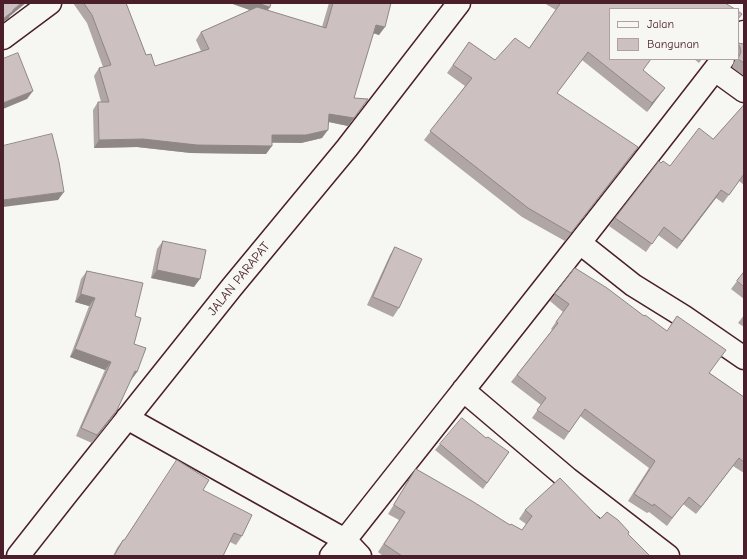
<!DOCTYPE html>
<style>
body{margin:0}
#map{position:relative;width:747px;height:559px;overflow:hidden;background:#f6f6f2;font-family:"Comic Neue",sans-serif}
canvas{display:block}
.frame{position:absolute;inset:0;border:4px solid #4a1f2b;pointer-events:none}
.legend{position:absolute;left:609px;top:8px;width:130px;height:52px;box-sizing:border-box;background:#f6f6f2;border:1px solid #b1a0a2;margin:0;padding:5px 7px;list-style:none;font-size:12px;color:#4a1f2b}
.legend li{display:flex;align-items:center;gap:8px;height:20px}
.legend b{width:20px;border:1px solid #b1a0a2}
</style>
<div id="map">
<canvas width="747" height="559"></canvas>
<div class="frame"></div>
<ul class="legend">
<li><b style="height:5px;background:#f6f6f2"></b>Jalan</li>
<li><b style="height:11px;background:#ccc1c0"></b>Bangunan</li>
</ul>
</div>
<script>
const g = document.querySelector('canvas').getContext('2d');
g.lineJoin = 'round';
function strokePath(path, color, width, dash) { g.strokeStyle = color; g.lineWidth = width; g.lineCap = dash ? 'butt' : 'round'; g.setLineDash(dash || []); g.stroke(path); }
function fillPath(path, color) { g.fillStyle = color; g.fill(path, 'evenodd'); }
function write(font, color, halo, rows, align = 'center') {
  g.font = font + ' "Comic Neue",sans-serif'; g.lineWidth = 4; g.setLineDash([]); g.textBaseline = 'middle'; g.strokeStyle = halo; g.fillStyle = color; for (const [text, x, y, turn = 0] of rows) {
    g.save(); g.translate(x, y); g.rotate((+turn || 0) * Math.PI / 180); g.textAlign = isNaN(turn) ? turn : align; if (halo) g.strokeText(text, 0, 0); g.fillText(text, 0, 0); g.restore();
  }
}
const minor = new Path2D(`
 M3,38L50,3
 M738,40L744,32
 M715,70L744,91
 M580,243L633,285L683,316L744,358
 M463,390L568,479L668,556
 M127,418L345,540L360,556
 M18,556L66,495L232,287L347,148L459,3
 M331,556L345,540C471,380 598,221 723,59`);
strokePath(minor, '#4a1f2b', 25);
strokePath(minor, '#f6f6f2', 22);
fillPath(new Path2D(`
 M73,3H126L146,55L155,66L201,51L196,40L201,32L250,10L230,3H271L270,7L267,11L322,27L329,3H391L379,35L373,33L354,98L363,107L348,126L329,122L322,138L301,143H272L266,154L191,153L137,147L94,148L93,110L98,102H101L94,76L99,68L103,67L87,23Z
 M544,3H725L610,9L643,70L665,88L647,112L582,60L557,93L632,156L565,241L522,217L424,140L465,86L447,73L469,42L495,60L529,48L556,10Z
 M738,43L743,44H744V76L732,67L735,60V59H738Z
 M694,59H702L699,63Z
 M744,105V185L739,181L723,203L716,198L677,249L658,235L646,252L609,226L615,218L661,163L670,166L713,139Z
 M163,241L194,287L151,278L157,249Z
 M395,247L399,308L393,317L367,305L390,255Z
 M87,271L135,316L134,344L137,372L131,380L112,418L92,443L76,436L105,370L70,357L89,306L75,302L81,279Z
 M744,272V299L731,289Z
 M555,294L710,373L744,397V473L733,466L696,514L683,504L667,526L649,512L647,513L628,501L649,468L580,416L564,440L532,418L541,405L511,382L552,330L551,329L563,312L550,301Z
 M744,315V327L738,323Z
 M440,444L509,452L483,489L435,450Z
 M416,469L510,525L522,530L526,524L519,519L525,510L600,519L628,534L650,556H383L378,552L399,520L388,514Z
 M203,490L242,536L236,545L230,542L223,556H113L117,548L123,540H124Z`), '#afa6a5');
fillPath(new Path2D(`
 M21,3H26L10,16L8,19L3,22V19Z
 M230,3H258L270,7L264,15Z
 M376,25L385,27L379,35L370,32Z
 M665,88L647,112L652,103Z
 M33,91L27,99L3,109V103Z
 M368,99L348,126L324,121L329,114Z
 M328,130L322,138L301,143L266,142L272,135Z
 M143,139L272,146L266,154L191,153L137,147L94,148L99,140Z
 M638,147L632,156L565,241L571,233Z
 M721,190L716,198L677,249L682,241Z
 M64,192L58,200L3,207V200Z
 M157,270L200,279L194,287L151,278Z
 M81,294L95,298L89,306L75,302Z
 M75,349L111,362L105,370L70,357Z
 M135,371L137,372L131,380L129,379Z
 M117,410L112,418L92,443L97,435Z
 M739,458L733,466L696,514L701,507Z`), '#8f8786');
const building = new Path2D(`
 M3,3H21L13,10V11L3,19Z
 M84,3H126L146,55L151,54L155,66L209,49L201,32L257,7L326,28L333,3H391L385,27L376,25L354,98L368,99L354,118L329,114L328,130L306,135H272V146L197,145L143,139L99,140L98,102H109L99,68L111,65L92,15Z
 M258,3H271L270,7Z
 M561,3H725L735,9H610V59H651L643,70L665,88L652,103L588,52L557,93L638,147L571,233L528,208L430,131L472,78L453,65L469,42L495,60L515,38L529,48Z
 M738,11L742,14L738,19Z
 M738,43L743,44H744V63L738,59L741,52L740,47Z
 M18,53L33,91L3,103V59Z
 M744,105V174L729,195L721,190L682,241L664,227L652,244L615,218L659,161L661,163L663,161L670,166L699,128L713,139Z
 M52,134L59,162L64,192L3,200V146Z
 M163,241L206,250L200,279L157,270Z
 M395,247L422,259L399,308L373,297Z
 M575,268L607,288L644,316L645,315L667,331L677,316L726,350L709,373L744,397V462L739,458L701,507L689,497L672,518L654,504L653,506L634,494L655,461L585,409L569,432L537,410L546,398L517,375L558,323L556,322L569,304L555,294Z
 M87,271L143,283L135,316L141,318L134,344L146,348L137,372L135,371L117,410L97,435L81,428L111,362L75,349L95,298L81,294Z
 M744,272V287L737,281Z
 M462,418L486,438L488,437L509,452L487,483L440,444Z
 M177,460L209,480L203,490L252,515L242,536L234,533L223,556H114L123,540H124Z
 M416,469L472,501L510,525L511,524L522,530L532,516L525,510L560,478L600,519L607,512L618,520L629,532L628,534L650,556H402L384,544L405,512L394,505Z`);
fillPath(building, '#ccc1c0');
strokePath(building, '#8f8786', 1);
write('13px', '#4a1f2b', '#f6f6f2', [
 ["JALAN PARAPAT",239,279,-51]
]);
</script>
